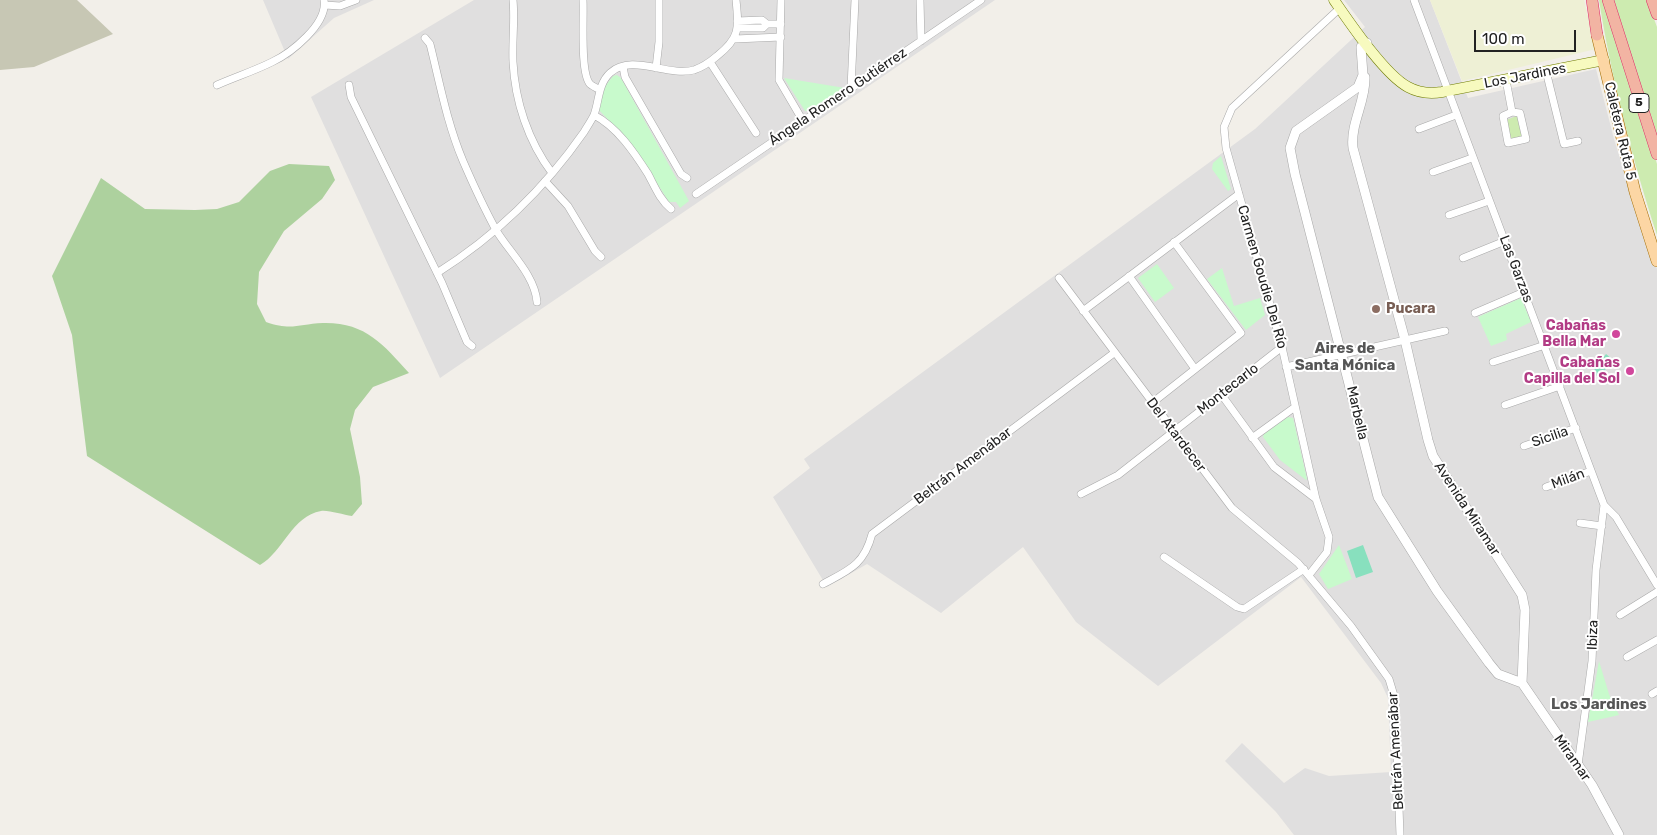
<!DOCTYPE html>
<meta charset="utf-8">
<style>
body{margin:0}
#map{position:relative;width:1657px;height:835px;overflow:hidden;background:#f2efe9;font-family:Rubik,sans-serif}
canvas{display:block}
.scale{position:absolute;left:1474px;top:30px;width:102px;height:22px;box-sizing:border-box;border:2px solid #222;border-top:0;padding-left:6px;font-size:15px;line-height:18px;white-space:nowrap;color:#222;-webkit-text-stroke:4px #fff;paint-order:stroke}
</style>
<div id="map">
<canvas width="1657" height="835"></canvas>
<div class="scale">100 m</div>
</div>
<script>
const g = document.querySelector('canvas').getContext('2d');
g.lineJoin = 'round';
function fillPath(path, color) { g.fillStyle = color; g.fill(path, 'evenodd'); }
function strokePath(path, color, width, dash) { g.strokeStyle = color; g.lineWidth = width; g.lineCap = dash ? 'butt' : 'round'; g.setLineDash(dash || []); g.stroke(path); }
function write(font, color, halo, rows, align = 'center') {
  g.font = font + ' Rubik,sans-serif'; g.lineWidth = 4; g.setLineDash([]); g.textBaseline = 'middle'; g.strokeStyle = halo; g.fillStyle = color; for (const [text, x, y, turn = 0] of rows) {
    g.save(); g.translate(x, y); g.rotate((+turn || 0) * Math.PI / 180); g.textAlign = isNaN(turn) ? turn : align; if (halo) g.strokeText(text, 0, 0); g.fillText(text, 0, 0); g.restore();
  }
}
fillPath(new Path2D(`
 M263,0H374L334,18L288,59Z
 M474,0H995L440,378L311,97Z
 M1344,0H1430L1468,98L1596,69L1614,139L1648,248L1657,269V835H1294L1276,812L1225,761L1242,743L1284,783L1305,768L1329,776L1391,772L1388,698L1381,683L1301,577L1158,686L1076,622L1023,547L941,613L867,564L827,587L773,497L810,468L804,459L1255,129L1365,27Z`), '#e0dfdf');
fillPath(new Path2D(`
 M0,0H77L113,34L34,67L0,70Z`), '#c7c7b4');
fillPath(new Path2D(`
 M1430,0H1584L1596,49L1462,81Z`), '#eef0d5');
fillPath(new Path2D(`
 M1599,0H1605L1657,164V235C1633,162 1611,76 1599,0Z
 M1614,0H1647L1657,27V138Z
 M1517,116L1520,117L1524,135L1513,140L1510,138L1506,120Z`), '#cdebb0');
fillPath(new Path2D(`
 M289,164L329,166L335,180L322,199L284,231L259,272L257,304L266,322C292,331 298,324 323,323C365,322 383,344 409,373L373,387L355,410L350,429L360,477L362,504L352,516C343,515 329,510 321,511C292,516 283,552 260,565L87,456L72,335L52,276L101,178L145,209L195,210L217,209L239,202L270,171Z`), '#add19e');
fillPath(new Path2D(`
 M617,75L621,78L689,201L680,208L676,202H669L634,147L598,109L603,89L613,76Z
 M784,78L845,88L808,111H805Z
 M1221,156L1231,189L1228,191L1212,169L1213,163Z
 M1157,264L1174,288L1155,302L1138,278Z
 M1222,268L1234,306L1260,298L1265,315L1246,330L1207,279Z
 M1521,298L1531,322L1506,334L1507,340L1491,346L1478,317Z
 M1288,417L1293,418L1307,479L1306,480L1280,460L1263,437L1264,434Z
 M1339,545L1352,579L1328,589L1319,574Z
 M1599,661L1609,694L1619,715L1588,722Z`), '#c8facc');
fillPath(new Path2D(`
 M1606,354L1612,359L1600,378L1592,373Z
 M1363,545L1373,572L1356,578L1347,551Z`), '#88e0be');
const minor = new Path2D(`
 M513,0C515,20 512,41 513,62C515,101 528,141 552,173
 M583,0C584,17 580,73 590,84C592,86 597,88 600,90
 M781,0L779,80L803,121
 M920,0L921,41
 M1414,0L1604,505L1616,517L1657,585
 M325,5L340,6L356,0
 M737,21L762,20L767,24H781
 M737,28H763L767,24
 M425,38L430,44C440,84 447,123 463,161C473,184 484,208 496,230C509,252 535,275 537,302
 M735,39L781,37
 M710,62L756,133
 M623,67L625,77L681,174L687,178
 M656,68L659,42V0
 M1546,71L1564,144L1578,141
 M1506,80L1512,112
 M217,85C235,77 254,71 272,62C291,53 328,24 324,0
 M349,85L351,97L442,283L467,342L472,346
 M851,88L855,0
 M1512,112L1520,113L1526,139L1508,143L1503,116Z
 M594,115C617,127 634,152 648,174C655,187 660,200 671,209
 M1419,129L1456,115
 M1433,172L1472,158
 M545,181L568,206L595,251L601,257
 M696,194L981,0
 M1449,215L1489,201
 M1463,258L1505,241
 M437,273C494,237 545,188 584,132C587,127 591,121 594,115C599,102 598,84 610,73C632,53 667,77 694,70C703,67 710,62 717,56C740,38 739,28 736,0
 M1129,276L1195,369
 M1059,278L1232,508L1298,563L1351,626L1389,679L1395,699L1400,835
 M1083,311L1239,194
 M1475,313L1524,292
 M1493,362L1545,345
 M1286,367L1445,331
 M1221,394L1274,467L1316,499
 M1152,403L1241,333L1174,242
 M1505,405L1560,386
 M1252,438L1295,407
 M1524,446L1576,428
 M1546,487L1591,471
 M1081,494L1118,475L1282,347
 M1580,523L1602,526
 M1164,557L1237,607L1244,609L1304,569
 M1309,575L1327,552L1329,537L1316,499L1282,347L1226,148L1224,127L1232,108L1340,8
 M823,584C849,570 864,565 872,534L1114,353
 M1620,615L1657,592
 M1627,657L1657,640
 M1652,694L1657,691
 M1578,765L1592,661L1596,570L1604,505`);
const tertiary = new Path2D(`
 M1367,43L1361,47L1363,75L1358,87L1296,131L1290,148L1295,174L1378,497L1437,591L1489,663L1498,674L1522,683
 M1365,77C1366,101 1350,124 1353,148L1405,340L1428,440L1433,456L1522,595L1525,610L1522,683
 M1522,683L1592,785L1619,835`);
const secondary = new Path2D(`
 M1334,0C1350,23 1385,75 1408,87C1419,93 1430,94 1442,92L1604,60`);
const primary = new Path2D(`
 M1597,35L1635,192L1657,261`);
const trunk = new Path2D(`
 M1592,0L1597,35
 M1608,0L1657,154
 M1652,0L1657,14`);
strokePath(minor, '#a9a9a9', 8);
strokePath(tertiary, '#a9a9a9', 10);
strokePath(secondary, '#707d05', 11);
strokePath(primary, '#a06b00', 12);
strokePath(trunk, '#dc2a67', 12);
strokePath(minor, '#fff', 7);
strokePath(tertiary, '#fff', 9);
strokePath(secondary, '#f7fabf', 10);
strokePath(primary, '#fcd6a4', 11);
strokePath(trunk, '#f2b4a3', 11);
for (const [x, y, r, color] of [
 [1376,309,5,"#8d6e63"],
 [1616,334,5,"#d1479c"],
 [1630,371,5,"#d1479c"]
]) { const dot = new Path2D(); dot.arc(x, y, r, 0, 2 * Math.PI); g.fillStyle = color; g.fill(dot); strokePath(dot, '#fff', 2); }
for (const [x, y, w] of [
 [1639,103,20]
]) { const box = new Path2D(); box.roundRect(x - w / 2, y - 9.5, w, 19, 4); g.fillStyle = '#fff'; g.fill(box); strokePath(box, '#222', 1); }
write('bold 12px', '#222', null, [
 ["5",1639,103]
]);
write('14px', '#222', '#fff', [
 ["Los Jardines",1525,76,-11],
 ["Ángela Romero Gutiérrez",838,97,-34],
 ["Caletera Ruta 5",1620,131,77],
 ["Las Garzas",1516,269,69],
 ["Carmen Goudie Del Río",1262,277,74],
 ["Montecarlo",1228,389,-38],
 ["Marbella",1357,413,77],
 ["Del Atardecer",1176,435,53],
 ["Sicilia",1550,437,-19],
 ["Beltrán Amenábar",963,466,-37],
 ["Milán",1568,479,-20],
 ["Avenida Miramar",1467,509,57],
 ["Ibiza",1593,635,-88],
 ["Beltrán Amenábar",1396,751,-93],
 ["Miramar",1572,758,55]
]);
write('bold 14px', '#785e54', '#fff', [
 ["Pucara",1386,309]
], 'left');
write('bold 14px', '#b23c85', '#fff', [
 ["Cabañas",1606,326],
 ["Bella Mar",1606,342],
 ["Cabañas",1620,363],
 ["Capilla del Sol",1620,379]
], 'right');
write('bold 15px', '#555', '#fff', [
 ["Aires de",1345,349],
 ["Santa Mónica",1345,366],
 ["Los Jardines",1599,705]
]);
</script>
